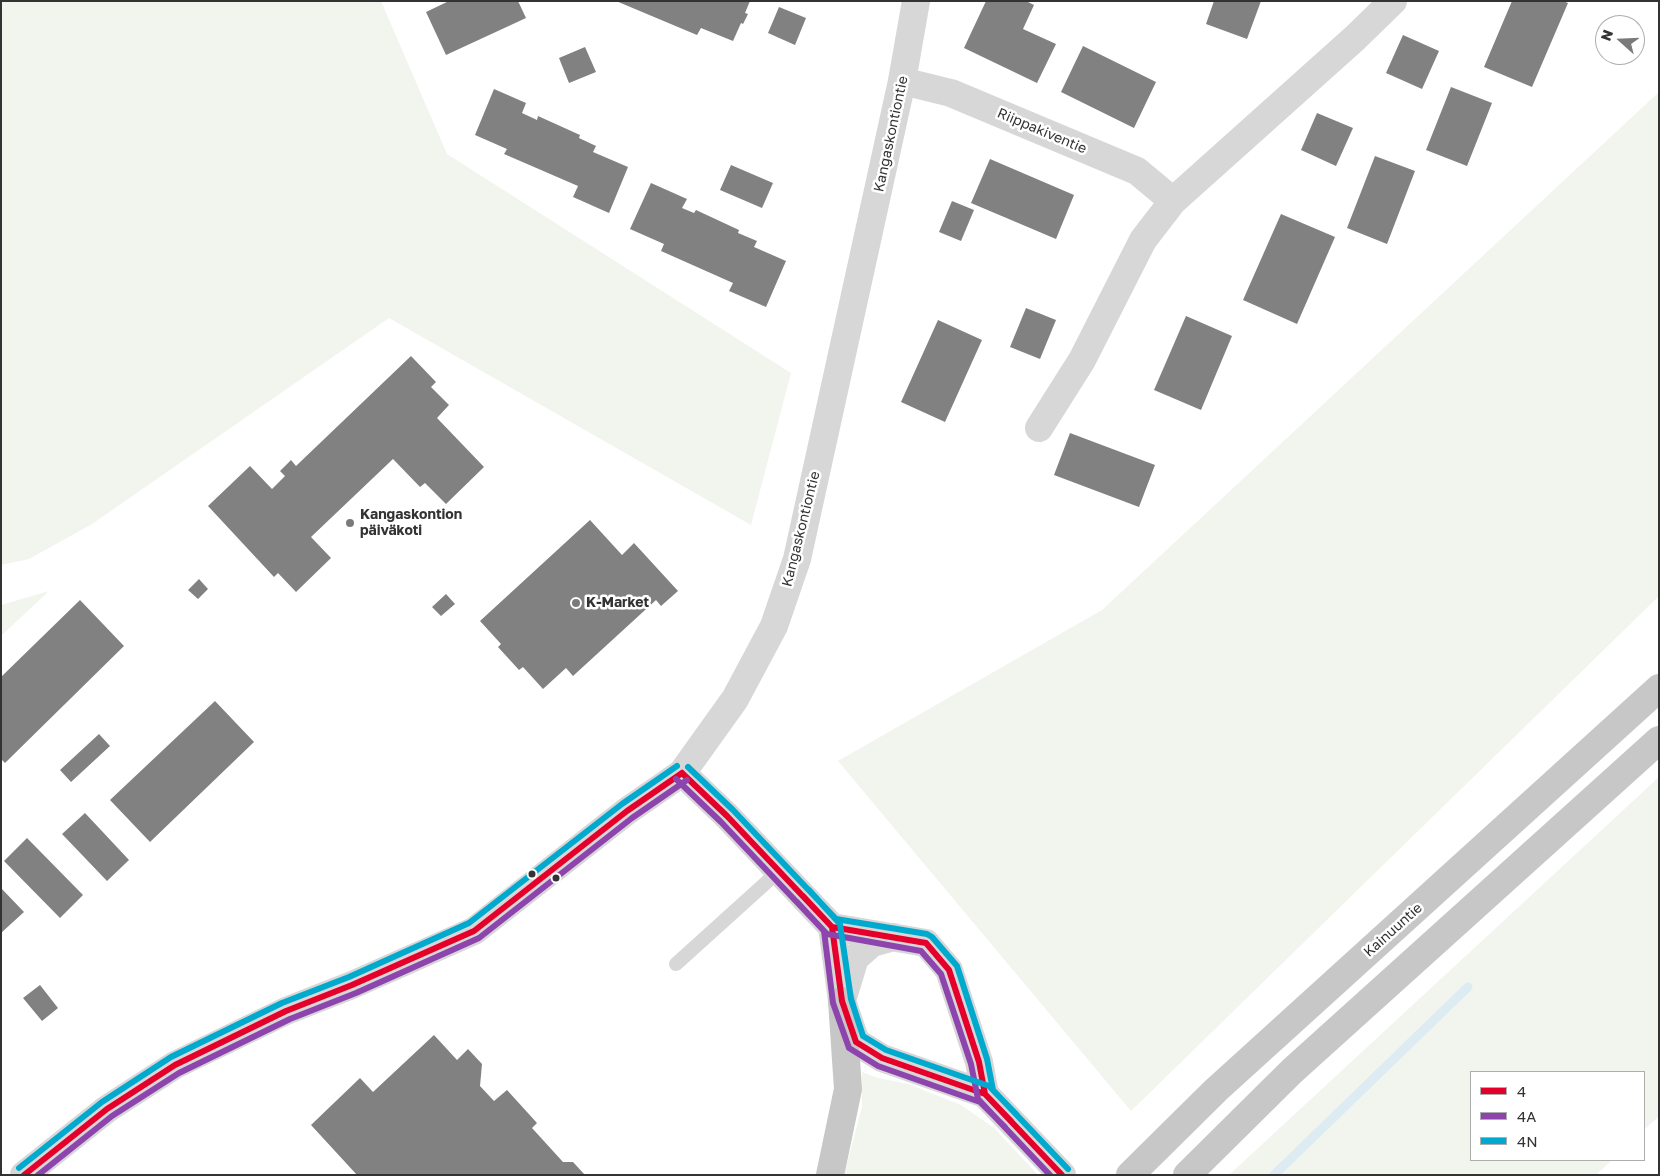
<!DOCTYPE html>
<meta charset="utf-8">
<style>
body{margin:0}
#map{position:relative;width:1660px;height:1176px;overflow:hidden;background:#fff;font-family:"Golos Text",sans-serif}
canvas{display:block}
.frame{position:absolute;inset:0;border:2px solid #333;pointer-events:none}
.legend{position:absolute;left:1470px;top:1071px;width:175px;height:90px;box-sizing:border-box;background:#fff;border:1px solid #adadad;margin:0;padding:6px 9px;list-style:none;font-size:15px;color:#333}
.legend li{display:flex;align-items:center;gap:10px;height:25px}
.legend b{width:25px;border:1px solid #adadad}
.north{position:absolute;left:1595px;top:15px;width:50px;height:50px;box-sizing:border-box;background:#fff;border:1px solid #adadad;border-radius:50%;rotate:290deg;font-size:14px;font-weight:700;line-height:20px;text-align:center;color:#333}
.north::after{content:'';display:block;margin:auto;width:18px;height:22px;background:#7a7a7a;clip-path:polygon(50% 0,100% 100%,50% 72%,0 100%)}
</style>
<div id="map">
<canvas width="1660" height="1176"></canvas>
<div class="frame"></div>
<ul class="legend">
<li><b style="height:6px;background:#e4002b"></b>4</li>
<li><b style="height:6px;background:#8e44ad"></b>4A</li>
<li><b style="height:6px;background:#00a9ce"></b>4N</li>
</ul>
<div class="north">N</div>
</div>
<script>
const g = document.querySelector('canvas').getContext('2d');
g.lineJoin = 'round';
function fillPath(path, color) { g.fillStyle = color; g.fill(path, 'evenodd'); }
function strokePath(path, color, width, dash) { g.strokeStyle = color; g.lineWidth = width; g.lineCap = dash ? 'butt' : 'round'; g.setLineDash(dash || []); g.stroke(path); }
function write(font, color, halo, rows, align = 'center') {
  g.font = font + ' "Golos Text",sans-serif'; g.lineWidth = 5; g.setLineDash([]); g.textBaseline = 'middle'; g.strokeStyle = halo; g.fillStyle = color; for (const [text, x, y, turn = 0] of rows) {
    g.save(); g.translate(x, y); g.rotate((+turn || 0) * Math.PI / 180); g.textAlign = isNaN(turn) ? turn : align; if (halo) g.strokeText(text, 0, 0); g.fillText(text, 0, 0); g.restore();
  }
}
fillPath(new Path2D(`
 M1,1H381L447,154L791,373L751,525L389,318L92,524L29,559L1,565Z
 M1659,92V596L1131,1111L838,761L1102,610Z
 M49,591L1,636V605Z
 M1659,777V1116L1644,1130V1072H1471V1160H1612L1596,1175H1229Z
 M862,1072L878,1078L908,1084L961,1105L994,1128L1038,1175H844L862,1107Z`), '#f1f5ed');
strokePath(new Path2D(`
 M1274,1175L1468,987`), '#ddebf3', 9);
fillPath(new Path2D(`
 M449,1H518L526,18L446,55L426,12Z
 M616,1H750L745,13L748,14L743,24L741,23L733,41L701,28L697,35Z
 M986,1H1026L1034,5L1023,29L1056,44L1037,83L964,48Z
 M1214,1H1261L1247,39L1206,24Z
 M1512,1H1563L1568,3L1532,87L1484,67Z
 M779,7L806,18L795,45L768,33Z
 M1403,35L1439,51L1422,89L1386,73Z
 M1083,46L1156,82L1134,128L1061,92Z
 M585,47L596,72L569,83L559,58Z
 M1451,87L1492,103L1467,166L1426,150Z
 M494,89L526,103L522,113L537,120L538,116L580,135L579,138L596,146L593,152L628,167L609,213L573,197L578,186L504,154L507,149L475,135Z
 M1317,113L1353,128L1336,166L1301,150Z
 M1375,156L1415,171L1387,244L1347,228Z
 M990,159L1074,195L1056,239L971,203Z
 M731,165L773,183L762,208L720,190Z
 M651,183L687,199L682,208L694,213L696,210L739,230L738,233L757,241L754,247L786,261L766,307L729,291L733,283L661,251L664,244L630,229Z
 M952,201L974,210L961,241L939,232Z
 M1281,214L1335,237L1297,324L1243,300Z
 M1026,308L1056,320L1040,359L1010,347Z
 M1186,316L1232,336L1201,410L1154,390Z
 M938,320L982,340L945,422L901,402Z
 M411,356L436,382L431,387L449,405L437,418L484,467L446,504L425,483L420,487L393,459L311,537L331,558L296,592L278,573L274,577L208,506L250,466L272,489L285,476L280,471L291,460L296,466Z
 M1070,433L1155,465L1139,507L1054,475Z
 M590,520L622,555L634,543L678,591L661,606L656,600L573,676L566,668L543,689L523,667L519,670L498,647L501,644L480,621Z
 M199,579L208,589L198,599L188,590Z
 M446,594L455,604L441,616L432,607Z
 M80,600L124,646L5,763L1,759V677Z
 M215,701L254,742L150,842L110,800Z
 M99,734L110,746L71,782L60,770Z
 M85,813L129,860L107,881L62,834Z
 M27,838L83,895L60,918L4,861Z
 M1,888L24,912L1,933Z
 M40,985L58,1008L42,1021L23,998Z
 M434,1035L457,1060L468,1049L482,1064L480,1086L494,1101L507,1090L537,1123L532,1128L563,1162H573L585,1175H357L311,1125L360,1078L373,1092Z`), '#818181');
strokePath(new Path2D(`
 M676,964L779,871`), '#d7d7d7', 14);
strokePath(new Path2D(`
 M902,81L951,93L1137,171L1173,201
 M1039,428L1082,360L1143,240L1173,201L1355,38L1393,1`), '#d7d7d7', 28);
strokePath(new Path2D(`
 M682,773L727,816L832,927L842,1001L856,1042L882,1058L985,1094L1062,1175
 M832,927L926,943L949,970L979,1062L985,1094
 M844,994L855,958L872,943L894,937
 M24,1175L107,1109L175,1065L286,1011L352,985L474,931L627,811L682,773L735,699L774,626L797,559L902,81L916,1`), '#d7d7d7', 28);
strokePath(new Path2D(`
 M830,1175L848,1089L842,1001
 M1130,1175L1216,1090L1659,688
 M1187,1175L1292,1071L1659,740`), '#c7c7c7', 28);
strokePath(new Path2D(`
 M682,773L727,816L832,927L926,943L949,970L979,1062L985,1094L1062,1175
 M803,896L832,927L842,1001L856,1042L882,1058L985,1094L1011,1121
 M24,1175L107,1109L175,1065L286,1011L352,985L474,931L627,811L682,773`), '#e4002b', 6);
strokePath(new Path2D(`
 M676,779L721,822L827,934L921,951L941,974L971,1064L978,1099L1050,1175
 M797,902L824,931L833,1003L849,1048L878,1066L980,1102L1005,1127
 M38,1175L112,1116L179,1073L290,1019L356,993L479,938L632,818L687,780`), '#8e44ad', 6);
strokePath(new Path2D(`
 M688,767L733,810L836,919L927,934L932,937L957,966L987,1059L993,1090L1068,1169
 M809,890L840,924L851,999L863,1036L886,1050L989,1086L1017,1115
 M19,1168L102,1102L171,1057L282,1003L349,977L469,923L622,804L677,766`), '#00a9ce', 6);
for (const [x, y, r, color] of [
 [350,523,5,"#7a7a7a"],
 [576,603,5,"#7a7a7a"],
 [532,874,4.5,"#333"],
 [556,878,4.5,"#333"]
]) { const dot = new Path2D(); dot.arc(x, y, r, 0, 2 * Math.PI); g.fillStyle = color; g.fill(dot); strokePath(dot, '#fff', 2); }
write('14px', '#333', '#fff', [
 ["Riippakiventie",1042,131,23],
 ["Kangaskontiontie",891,134,-78],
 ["Kangaskontiontie",801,529,-76],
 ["Kainuuntie",1393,930,-42]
]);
write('bold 14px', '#333', '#fff', [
 ["Kangaskontion",360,515],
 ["päiväkoti",360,531],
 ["K-Market",586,603]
], 'left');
</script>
